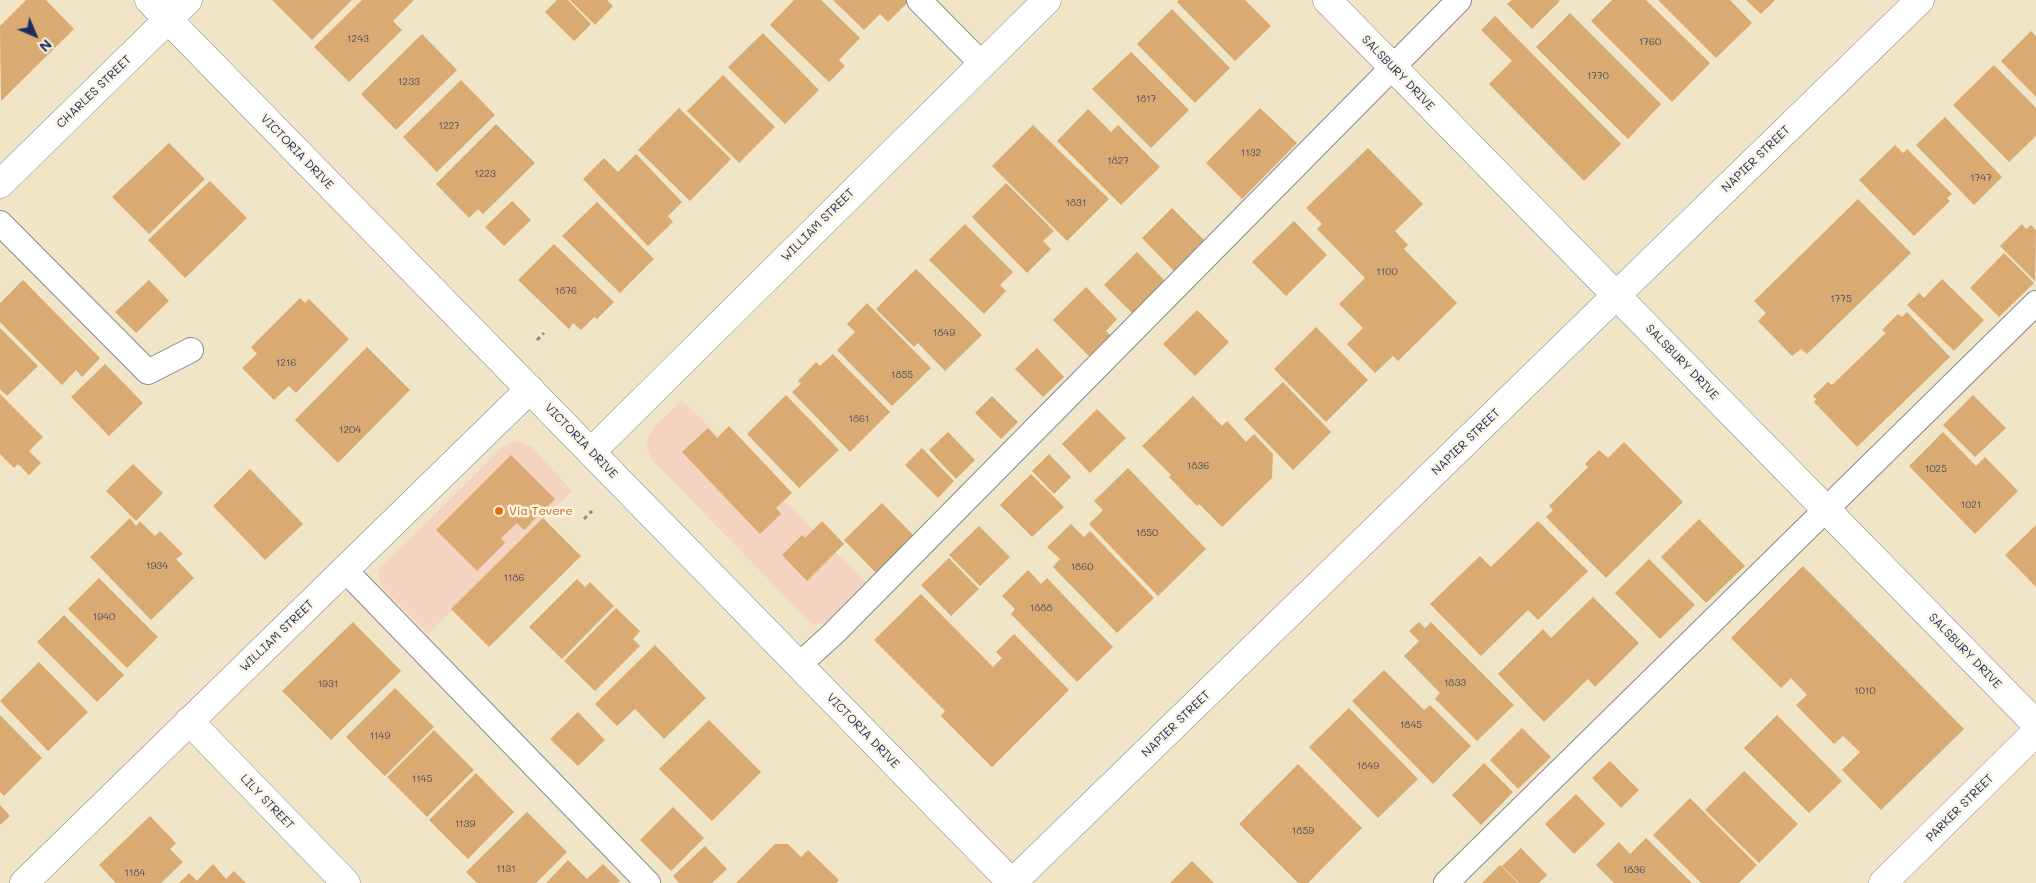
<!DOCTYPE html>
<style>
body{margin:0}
#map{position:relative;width:2036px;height:883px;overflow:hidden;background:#f1e5c7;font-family:Mali,sans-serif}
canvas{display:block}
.north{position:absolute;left:10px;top:10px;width:50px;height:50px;-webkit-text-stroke:4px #fcf5e5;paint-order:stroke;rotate:135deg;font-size:14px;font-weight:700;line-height:20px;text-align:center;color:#1b2f5e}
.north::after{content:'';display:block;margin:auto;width:18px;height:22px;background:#1b2f5e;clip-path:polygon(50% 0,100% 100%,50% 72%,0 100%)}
</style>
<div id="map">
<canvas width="2036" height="883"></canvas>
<div class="north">N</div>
</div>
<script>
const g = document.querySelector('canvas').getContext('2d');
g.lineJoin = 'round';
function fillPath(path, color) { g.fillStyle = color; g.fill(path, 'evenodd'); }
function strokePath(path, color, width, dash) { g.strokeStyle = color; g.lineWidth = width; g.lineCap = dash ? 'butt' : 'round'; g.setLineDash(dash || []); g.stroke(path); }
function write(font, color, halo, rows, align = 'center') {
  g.font = font + ' Mali,sans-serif'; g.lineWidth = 5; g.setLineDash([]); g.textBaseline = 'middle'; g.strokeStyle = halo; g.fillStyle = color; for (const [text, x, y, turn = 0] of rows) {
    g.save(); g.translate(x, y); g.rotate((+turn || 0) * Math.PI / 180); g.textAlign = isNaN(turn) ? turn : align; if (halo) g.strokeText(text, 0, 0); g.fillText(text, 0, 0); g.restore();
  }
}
fillPath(new Path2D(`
 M682,400L867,583L826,622L813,625L652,460L647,449L648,437L655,426Z
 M517,441L531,446L572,491L428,634L381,586L378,571L502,447Z`), '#f4d3c0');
fillPath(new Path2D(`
 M26,0H46L74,29L1,101L0,26Z
 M272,0H352L312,40Z
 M362,0H414L393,21L402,30L349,82L314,47Z
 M557,0H568L591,24L574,41L545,12Z
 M570,0H607L613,6L595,25Z
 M794,0H821L860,38L839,60L845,66L829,82L770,25Z
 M833,0H910L888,22L880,14L864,30Z
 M1179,0H1245L1271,26L1235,61L1177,2Z
 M1512,0H1558L1560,1L1532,29L1507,4Z
 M1612,0H1646L1710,63L1672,102L1591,21Z
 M1658,0H1730L1752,23L1716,58Z
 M1746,0H1775L1761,14Z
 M1172,9L1230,68L1195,103L1137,44Z
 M1570,13L1661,104L1628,139L1536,47Z
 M1495,16L1621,144L1584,181L1489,84L1512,61L1481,30Z
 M2031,31L2036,36V97L2001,61Z
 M763,33L819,90L785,124L728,67Z
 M422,34L457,70L396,130L361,94Z
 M1131,52L1189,110L1151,148L1092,89Z
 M1994,65L2036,108V136L2009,162L1953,105Z
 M723,75L775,127L739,163L687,111Z
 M461,80L495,115L437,172L403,137Z
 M679,108L731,159L690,201L638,150Z
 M1260,108L1297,143L1242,199L1206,163Z
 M1088,109L1111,132L1118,125L1160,167L1121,205L1057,141Z
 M1945,117L2002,177L1974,205L1916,145Z
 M496,124L535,163L483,214L478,209L469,218L436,184Z
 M1033,125L1109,199L1067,241L992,166Z
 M169,143L205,179L149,234L112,197Z
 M1895,145L1903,153L1907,149L1952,194L1947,198L1950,201L1914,236L1859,180Z
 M1368,148L1423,204L1395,231L1408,245L1404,249L1457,303L1398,361L1393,356L1375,373L1347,344L1363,328L1339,304L1365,278L1317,229L1322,224L1306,208Z
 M636,154L682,202L668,216L673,222L648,246L583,179L604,158L618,172Z
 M210,181L247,218L185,278L148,240Z
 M1006,183L1054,231L1043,241L1051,249L1027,273L972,217Z
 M1858,199L1911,253L1807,354L1801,349L1792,356L1758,321L1766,313L1754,301Z
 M512,201L531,220L504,246L485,227Z
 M597,202L654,259L620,293L562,236Z
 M1172,208L1204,240L1174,271L1142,238Z
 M1294,221L1327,255L1286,296L1252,262Z
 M965,224L1013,272L1000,285L1006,291L984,314L929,260Z
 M2022,224L2026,229L2031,225L2036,230L2035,281L2000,246Z
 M554,244L614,302L597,319L594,317L581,330L573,323L569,329L518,280Z
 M1137,252L1168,284L1135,316L1104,285Z
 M2004,253L2034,283L1999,317L1970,288Z
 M916,269L982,335L945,371L918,343L914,347L876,309Z
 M1942,279L1984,320L1954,351L1907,305L1919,293L1924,298Z
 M23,280L100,358L82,377L76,370L62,385L0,322V303Z
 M149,280L169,301L136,333L115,312Z
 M1086,287L1117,319L1106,331L1114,339L1093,360L1053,320Z
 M300,298L305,303L309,299L349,339L296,393L289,386L274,400L242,368L257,354L251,347Z
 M867,303L931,368L892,406L837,350L855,332L847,324Z
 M1197,310L1229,342L1195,376L1163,344Z
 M1907,312L1950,357L1857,447L1814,402L1816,399L1813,396L1828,382L1832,385L1886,333L1882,330L1898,314L1902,317Z
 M1316,327L1368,380L1326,422L1274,369Z
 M0,328L38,366L7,396L0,389Z
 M367,347L410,390L338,463L295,420Z
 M1037,348L1064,377L1043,397L1015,369Z
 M833,354L890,412L850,452L792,392L801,384L798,381L816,362L820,366Z
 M105,364L143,403L109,436L71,397Z
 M1283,382L1331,432L1293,470L1244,419Z
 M0,394L43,437L29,451L41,463L29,475L18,464L14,468L0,454Z
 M786,395L839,450L799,488L747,434Z
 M1973,395L2006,428L1975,457L1943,425Z
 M992,396L1018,422L1001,439L975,413Z
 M1193,396L1222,426L1227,421L1246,442L1254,434L1273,454L1272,478L1222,527L1199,504L1197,506L1169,477L1171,475L1142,446Z
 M1097,409L1126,438L1090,473L1062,444Z
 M729,426L792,493L776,508L781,514L760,534L682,452L708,428L717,438Z
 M948,432L975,460L956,479L929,450Z
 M1943,432L1976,466L1985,457L2018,491L1975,534L1909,466Z
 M1624,442L1683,502L1606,578L1546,517L1553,510L1549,506L1588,467L1585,464L1599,450L1608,458Z
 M922,448L954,481L938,498L905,465Z
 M1049,454L1071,477L1054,494L1032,471Z
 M511,455L555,499L524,530L517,523L501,538L505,543L477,571L436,530Z
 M133,464L163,493L136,521L106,491Z
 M1128,468L1206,549L1158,596L1089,524L1103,510L1094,501Z
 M250,469L303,524L265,560L213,506Z
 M1031,474L1064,507L1032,537L1000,505Z
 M882,503L914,536L876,573L844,540Z
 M130,518L136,526L140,521L155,536L160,531L183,554L176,559L194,578L151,620L90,557Z
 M543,518L581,556L489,647L451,609Z
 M1699,519L1745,566L1706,603L1661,557Z
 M822,521L844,544L807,581L782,555L802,535L805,538Z
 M1538,521L1588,571L1538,620L1528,610L1481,656L1430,604L1480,556L1491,567Z
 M1071,524L1084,537L1090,531L1154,598L1117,633L1053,567L1060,559L1047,547Z
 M2036,525V587L2005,555Z
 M979,526L1010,557L980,586L949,555Z
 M949,558L979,589L951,616L921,585Z
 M1649,559L1695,605L1660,639L1615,593Z
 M1803,566L1964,729L1881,810L1842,770L1860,752L1843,736L1834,744L1796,705L1807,695L1791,678L1781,688L1731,638Z
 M1028,570L1041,584L1047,578L1113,647L1077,682L1011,614L1015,609L1002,596Z
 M99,578L158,637L127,668L68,609Z
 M577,579L585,587L590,582L614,606L562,659L529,627Z
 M921,594L993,667L1002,658L996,652L1014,634L1069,690L992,767L941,716L945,711L874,640Z
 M1593,597L1639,643L1595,687L1588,679L1544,722L1498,674L1543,629L1551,638Z
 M616,608L640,631L633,639L640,646L595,691L564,661Z
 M64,615L124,675L97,702L37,642Z
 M353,622L401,671L331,740L282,691Z
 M1419,622L1425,628L1431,622L1514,705L1477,741L1435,699L1440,693L1404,656L1419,641L1409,631Z
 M655,645L706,698L664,739L635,709L617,726L595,704Z
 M39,662L88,712L48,751L0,701Z
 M1384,670L1424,710L1430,705L1471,746L1433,784L1352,701Z
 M395,688L434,727L385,776L346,737Z
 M1349,708L1418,779L1378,818L1309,747Z
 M578,712L605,740L578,766L550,739Z
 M0,715L42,758L4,796L0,792Z
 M1777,715L1842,781L1809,813L1744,748Z
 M709,720L761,772L712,821L659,769Z
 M1522,728L1551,757L1518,789L1490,760Z
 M434,730L474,770L427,817L387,777Z
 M1610,761L1639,790L1621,808L1592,778Z
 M1484,763L1513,792L1481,825L1452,795Z
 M1298,764L1362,828L1308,883H1298L1239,824Z
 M1744,771L1798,824L1759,863L1705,810Z
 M476,773L514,812L468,859L429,820Z
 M1576,794L1605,824L1574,854L1545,824Z
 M1690,798L1757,865L1739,883H1701L1653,835Z
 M0,805L10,816L0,825Z
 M673,807L704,838L671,871L640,840Z
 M527,812L567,852L536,883H477L466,872Z
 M150,816L176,843L170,849L183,862L161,883H116L99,865Z
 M1646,838L1692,883H1614L1596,865L1619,842L1630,854Z
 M775,844H788L801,857L808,850L839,880L836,883H736Z
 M705,846L727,869L712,883H679L673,876Z
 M1521,848L1547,875L1539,883H1519L1502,866Z
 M568,860L587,879L603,864L620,881L617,883H546Z
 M1192,861L1214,883H1170Z
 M213,864L226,879L234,871L246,883H179L189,873L197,881Z
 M1500,865L1518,883H1482Z`), '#d9aa71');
const service = new Path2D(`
 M919,0L981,63
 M0,223L148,372L191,350
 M345,570L648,883
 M799,665L834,633L1459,0
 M1446,883L2036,303`);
const minor = new Path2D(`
 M1327,0L2036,724
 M0,184L188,0
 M591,452L1047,0
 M189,721L346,883
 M24,883L530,389
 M1012,883L1920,0
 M1883,883L2036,732`);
const tertiary = new Path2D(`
 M149,0L1012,883`);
strokePath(service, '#868a92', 26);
strokePath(minor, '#868a92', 29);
strokePath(tertiary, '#868a92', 29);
strokePath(new Path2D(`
 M537,340L544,333
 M584,519L592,511`), '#868a92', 3, [4, 4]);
strokePath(service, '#fff', 24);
strokePath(minor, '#fff', 28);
strokePath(tertiary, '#fff', 28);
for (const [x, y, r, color] of [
 [499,511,5,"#e8710a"]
]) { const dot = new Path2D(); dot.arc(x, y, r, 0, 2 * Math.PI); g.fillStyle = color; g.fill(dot); strokePath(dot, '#fcf5e5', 2); }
write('10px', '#4a4e63', null, [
 ["1243",358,39],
 ["1760",1650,42],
 ["1770",1598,76],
 ["1233",409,82],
 ["1817",1146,99],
 ["1227",449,126],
 ["1132",1251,153],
 ["1827",1118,161],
 ["1223",485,174],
 ["1747",1981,178],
 ["1831",1076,203],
 ["1100",1387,272],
 ["1876",566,291],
 ["1775",1841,299],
 ["1849",944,333],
 ["1216",286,363],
 ["1855",902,375],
 ["1861",859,419],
 ["1204",350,430],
 ["1836",1198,466],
 ["1025",1936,469],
 ["1021",1971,505],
 ["1850",1147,533],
 ["1934",157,566],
 ["1860",1082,567],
 ["1186",514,578],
 ["1888",1041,608],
 ["1940",104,617],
 ["1833",1455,683],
 ["1931",328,684],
 ["1010",1865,691],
 ["1845",1411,725],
 ["1149",380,736],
 ["1849",1368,766],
 ["1145",422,779],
 ["1139",465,824],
 ["1859",1303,831],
 ["1131",506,869],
 ["1836",1634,870],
 ["1184",135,873]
]);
write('12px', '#1b2f5e', '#fcf5e5', [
 ["SALSBURY DRIVE",1398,73,46],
 ["CHARLES STREET",94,92,-44],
 ["VICTORIA DRIVE",297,152,46],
 ["NAPIER STREET",1756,159,-44],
 ["WILLIAM STREET",818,225,-45],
 ["SALSBURY DRIVE",1682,362,46],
 ["VICTORIA DRIVE",581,441,46],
 ["NAPIER STREET",1466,442,-44],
 ["WILLIAM STREET",277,636,-44],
 ["SALSBURY DRIVE",1965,651,46],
 ["NAPIER STREET",1176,724,-44],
 ["VICTORIA DRIVE",863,731,46],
 ["LILY STREET",267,802,46],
 ["PARKER STREET",1960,808,-45]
]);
write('12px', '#c56008', '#fcf5e5', [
 ["Via Tevere",509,511]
], 'left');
</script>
